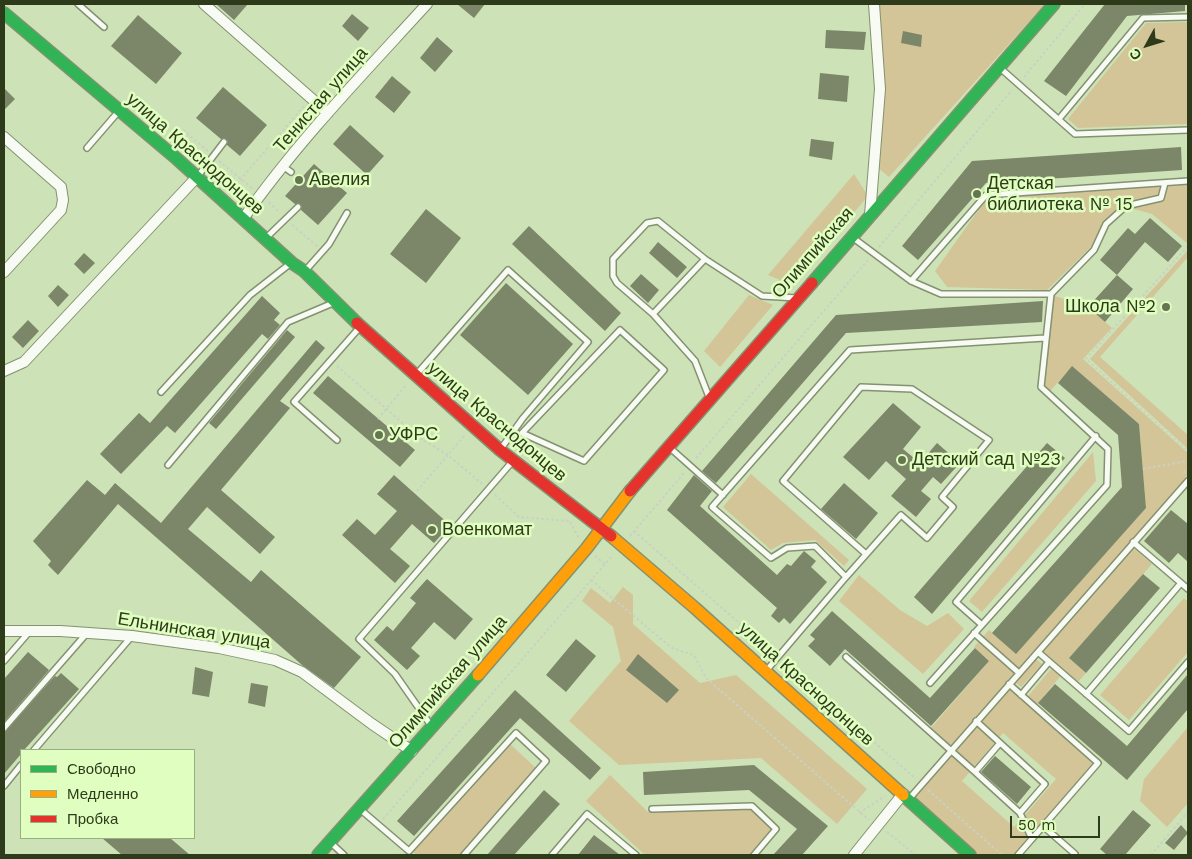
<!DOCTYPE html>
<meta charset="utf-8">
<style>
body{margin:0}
#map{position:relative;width:1192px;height:859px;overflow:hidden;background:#cde2b6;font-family:"Work Sans",sans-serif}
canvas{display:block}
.frame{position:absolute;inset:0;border:5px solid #2d3b1b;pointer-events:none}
.legend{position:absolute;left:20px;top:749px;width:175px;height:90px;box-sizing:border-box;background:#e0febf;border:1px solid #98b07d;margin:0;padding:6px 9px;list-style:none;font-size:15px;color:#2d3b1b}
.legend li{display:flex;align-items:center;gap:10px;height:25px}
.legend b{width:25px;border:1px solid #98b07d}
.north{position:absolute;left:1122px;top:20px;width:50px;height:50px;-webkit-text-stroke:4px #e0febf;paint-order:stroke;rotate:231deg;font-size:14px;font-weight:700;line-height:20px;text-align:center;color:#2d3b1b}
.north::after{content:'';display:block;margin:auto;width:18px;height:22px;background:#2d3b1b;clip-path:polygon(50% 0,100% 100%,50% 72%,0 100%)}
.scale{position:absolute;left:1010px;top:816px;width:90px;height:22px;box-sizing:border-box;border:2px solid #2d3b1b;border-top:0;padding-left:6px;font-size:15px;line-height:18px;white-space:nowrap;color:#2d3b1b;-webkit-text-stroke:4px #e0febf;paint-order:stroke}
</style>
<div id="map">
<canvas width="1192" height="859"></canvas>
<div class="frame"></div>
<ul class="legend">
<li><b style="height:6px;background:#30b455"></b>Свободно</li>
<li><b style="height:6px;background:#ff9f0a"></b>Медленно</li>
<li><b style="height:6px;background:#e5322d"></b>Пробка</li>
</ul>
<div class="north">С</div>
<div class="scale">50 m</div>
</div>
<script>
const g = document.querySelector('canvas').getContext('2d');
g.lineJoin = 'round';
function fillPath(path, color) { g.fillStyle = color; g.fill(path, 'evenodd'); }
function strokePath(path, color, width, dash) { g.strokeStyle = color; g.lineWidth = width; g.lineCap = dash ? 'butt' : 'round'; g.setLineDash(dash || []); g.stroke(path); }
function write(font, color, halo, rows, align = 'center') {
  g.font = font + ' "Work Sans",sans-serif'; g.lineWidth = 5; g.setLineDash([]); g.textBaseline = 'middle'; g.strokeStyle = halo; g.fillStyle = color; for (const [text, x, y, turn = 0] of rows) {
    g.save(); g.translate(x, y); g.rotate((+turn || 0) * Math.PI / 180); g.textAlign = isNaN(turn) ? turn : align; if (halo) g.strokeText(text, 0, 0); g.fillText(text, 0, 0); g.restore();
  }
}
fillPath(new Path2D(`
 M877,4H1045L889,177L872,163L880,113Z
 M1188,22V124L1078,128L1068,119L1146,23Z
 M854,174L868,196L792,285L768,275Z
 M1188,183V244L1152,214L1127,207L1162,198L1166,184Z
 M1160,186L1158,196L1125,204L1104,222L1090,248L1047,290L947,287L935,271L987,198Z
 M1188,250V257L1100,357L1188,435V449L1090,359Z
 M749,295L773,305L720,367L704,351Z
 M1052,295L1088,307L1112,328L1083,359L1188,453V478L1129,544L1152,564L1069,658L1086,673L1077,683L1064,672L1033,709L1095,763L1033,834L1025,815L1056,779L1003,733L962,781L1014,827L1020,821L1028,839L1014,855H978L913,798L953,750L930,729L989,661L974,647L989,630L1016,653L1146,508L1139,424L1072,367L1049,392L1042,386ZM1037,648L1055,664L1024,701L1005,683Z
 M1093,452L1096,481L982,612L969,601Z
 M751,474L849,560L844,566L815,540L783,543L771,550L723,507Z
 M859,575L900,610L927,626L948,613L964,629L923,674L839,601Z
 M623,587L633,595V624L700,683L736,675L867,789L837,824L761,758L619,765L569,721L621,661L613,627L582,601L591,588L610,603Z
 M1184,598L1188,602V652L1129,720L1100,695Z
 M1036,659L1042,664L1021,687L1016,683Z
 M1188,727V803L1167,827L1140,801L1144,779Z
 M509,743L537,769L462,855H417L412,851Z
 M610,775L648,812L750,808L772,828L749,855H645L586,801Z`), '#d3c597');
fillPath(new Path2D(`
 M216,4H248L234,20Z
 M457,4H485L474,18Z
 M1105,4H1185V11L1127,16L1066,96L1044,81Z
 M352,14L369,28L358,41L342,26Z
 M138,15L182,53L156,84L111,46Z
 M826,30L866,32L864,50L825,48Z
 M903,31L922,35L921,47L901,43Z
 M437,37L453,51L435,72L420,58Z
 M820,73L849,76L847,102L818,99Z
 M392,76L411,92L394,113L375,97Z
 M223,87L267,125L240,156L227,145V139H221L196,118Z
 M4,88L15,99L4,110Z
 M350,125L384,156L367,175L333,144Z
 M811,139L834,142L832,160L809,156Z
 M1181,147L1182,170L986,183L918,260L902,246L972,161Z
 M314,164L347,193L318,225L301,210V204H295L285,196Z
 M426,209L461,238L426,283L390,254Z
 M1150,218L1182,246L1168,262L1145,242L1117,275L1100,260L1128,228L1135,234Z
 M529,226L621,313L605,331L512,244Z
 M658,242L687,267L677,278L649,253Z
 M84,253L95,263L84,274L74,264Z
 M641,274L659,290L648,303L630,286Z
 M1117,275L1133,289L1105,322L1088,307Z
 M506,283L573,344L528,395L460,335Z
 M58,285L69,295L58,307L48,296Z
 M262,296L280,313L274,320L280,325L268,339L262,334L175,433L167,426L121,474L100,454L139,413L150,423Z
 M1043,301L1042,322L846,333L716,483L702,471L836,315Z
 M28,320L39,331L23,348L12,337Z
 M287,330L295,337L216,429L209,423Z
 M316,340L325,348L280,401L290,408L221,490L275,537L260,554L207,507L188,529L251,582L261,570L361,657L334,688L302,665L118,504L58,575L48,565L51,561L33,541L87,480L105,495L115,483L161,523Z
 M1072,366L1139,424L1146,508L1016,654L992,633L1122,487L1118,435L1058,383Z
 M328,376L415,450L400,467L313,393Z
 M893,403L921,427L903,449L920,463L937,443L960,463L941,484L933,477L921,491L931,499L916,517L891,496L906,479L886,461L869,480L843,457Z
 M1047,443L1065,458L932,614L914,597Z
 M394,475L450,525L434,543L412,524L390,549L410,566L395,583L342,535L357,519L375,535L397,511L377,494Z
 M694,475L712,491L700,506L777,575L787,564L791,566L804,551L816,561L811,567L827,582L790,624L784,618L779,623L771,616L777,608L667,510Z
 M844,483L878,513L856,539L821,509Z
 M1171,510L1188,524V562L1178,553L1169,563L1144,541Z
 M1143,574L1160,588L1086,673L1069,658Z
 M427,579L473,619L455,640L434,622L411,648L420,656L407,670L374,640L387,626L393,631L416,603L410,598Z
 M832,611L930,698L975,648L989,661L931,726L845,649L830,666L808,646L815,639L810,635Z
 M576,639L596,656L566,692L546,675Z
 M28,652L49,670L4,722V679Z
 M638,654L679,690L667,703L626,670Z
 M195,667L213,672L209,697L192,694Z
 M61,673L79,689L24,750H21V754L4,774V732L55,676L57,677Z
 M1188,674V709L1127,780L1038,703L1055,684L1127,746Z
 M251,683L268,686L265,707L248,703Z
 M515,690L601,768L590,780L520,718L414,836L397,821Z
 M995,756L1031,787L1017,804L981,772Z
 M754,765L828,826L802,855H773L797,829L749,790L644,795L643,772Z
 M544,790L560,804L514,855H487Z
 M1133,810L1151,825L1125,855H1107L1100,849Z
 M1181,825L1188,833L1174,850L1165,843Z
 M594,835L620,855H578Z
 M102,838H170L190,855H122Z`), '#7c8669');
const lane = new Path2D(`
 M78,4L104,27
 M999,67L1075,134L1188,130
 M1059,119L1143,18L1188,17
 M87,148L119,111
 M284,167L291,172
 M198,176L224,142
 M852,237L911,281L941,294H1051L1041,387L1108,449L1107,485L930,683
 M266,238L298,207
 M305,271L329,244L347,213
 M911,281L986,195L1188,181
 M1051,294L1094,250L1106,224L1126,206L1161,198L1165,183
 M653,314L705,259
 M620,330L664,370L584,461L522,433Z
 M416,375L508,270L588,342L523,418L500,450
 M161,392L250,295L291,263
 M709,397L695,361L653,314L617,283L613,276V259L647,223L658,221L705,259L762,296L797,298
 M337,440L294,402L360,327
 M669,447L723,495
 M168,465L288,322L333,303
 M1133,542L1188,589
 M866,554L783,481L861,387L912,389L989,440L942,497L953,507L927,538L901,515L846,577L815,546L787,548L771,558L712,507L850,350L1045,338
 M982,625L956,602L1096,436
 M974,633L1019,673
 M1038,652L1129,731L1188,662
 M846,657L975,772
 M4,661L30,631
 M766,671L846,577
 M1009,684L1098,763L1018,855
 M1086,694L1181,583
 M1021,695L1049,662
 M976,721L1045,784L1020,813
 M432,727L395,674L359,639L512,462
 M4,728L87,633
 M1000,743L975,772L1020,813L1032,839
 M34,750L132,636
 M4,786L21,765
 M909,799L1188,481
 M652,809L752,806L776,829L754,855
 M361,810L409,851L516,733L546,761L464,855
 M1043,826L1075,854
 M330,842L344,855
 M552,855L587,814L636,855`);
const street = new Path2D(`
 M204,4L328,113
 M4,137L61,187L63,200L61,210L4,272
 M870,215L880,89L874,4
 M243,219C297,142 364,73 427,4
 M4,371L24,362L196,178
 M4,631H60L132,636L219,648L275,660L302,672L372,724L412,751
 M854,855L903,794`);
const fast = new Path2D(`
 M4,13L177,159L292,263L304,271L357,323
 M812,283L1054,4
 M903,795L970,855
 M318,855L478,675`);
const slow = new Path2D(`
 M611,536L695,608L903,795
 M478,675L586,549L630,491`);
const jam = new Path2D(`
 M357,323L500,450L611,536
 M630,491L812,283`);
strokePath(lane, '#839270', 8);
strokePath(street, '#839270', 12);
strokePath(fast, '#839270', 14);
strokePath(slow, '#839270', 14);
strokePath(jam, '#839270', 14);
strokePath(new Path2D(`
 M1024,77L1085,4
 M183,130L208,151
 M219,161L252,188
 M240,180L304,106
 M269,202L280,213
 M292,225L317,246
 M1188,246L1086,359L1188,451
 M879,247L1012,90
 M337,366L420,438L448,455L482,484
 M378,419L406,385
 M696,458L868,260
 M1143,469L1188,461
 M1184,473L1188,468
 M417,491L464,436
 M495,495L519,517L569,521
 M570,522L579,538
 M634,531L771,651
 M630,536L685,472
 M595,556L605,564
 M591,580L672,648L694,655L706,678L869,820
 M784,663L916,779
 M928,790L1002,855
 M859,813L885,796
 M383,819L613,555
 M887,832L916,855
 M1151,855L1188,812`), '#cad1c4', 2, [2.5, 2.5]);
strokePath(lane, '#f8fbf4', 5);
strokePath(street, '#f8fbf4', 10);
strokePath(fast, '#30b455', 11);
strokePath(slow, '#ff9f0a', 11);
strokePath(jam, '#e5322d', 11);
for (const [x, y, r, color] of [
 [299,180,5,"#657551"],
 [977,194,5,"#657551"],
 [1166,307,5,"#657551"],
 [379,435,5,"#657551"],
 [902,460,5,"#657551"],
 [432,530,5,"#657551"]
]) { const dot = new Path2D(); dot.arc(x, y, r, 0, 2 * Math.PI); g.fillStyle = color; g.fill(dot); strokePath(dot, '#e0febf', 2); }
write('18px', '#2d3b1b', '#e0febf', [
 ["Тенистая улица",321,100,-49],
 ["улица Краснодонцев",195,154,41],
 ["Олимпийская",813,253,-49],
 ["улица Краснодонцев",497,422,40],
 ["Ельнинская улица",194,631,9],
 ["Олимпийская улица",448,682,-49],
 ["улица Краснодонцев",806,684,42]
]);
write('18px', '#2d3b1b', '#e0febf', [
 ["Авелия",309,180],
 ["Детская",987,184],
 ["библиотека № 15",987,205],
 ["Школа №2",1156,307,"right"],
 ["УФРС",389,435],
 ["Детский сад №23",912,460],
 ["Военкомат",442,530]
], 'left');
</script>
